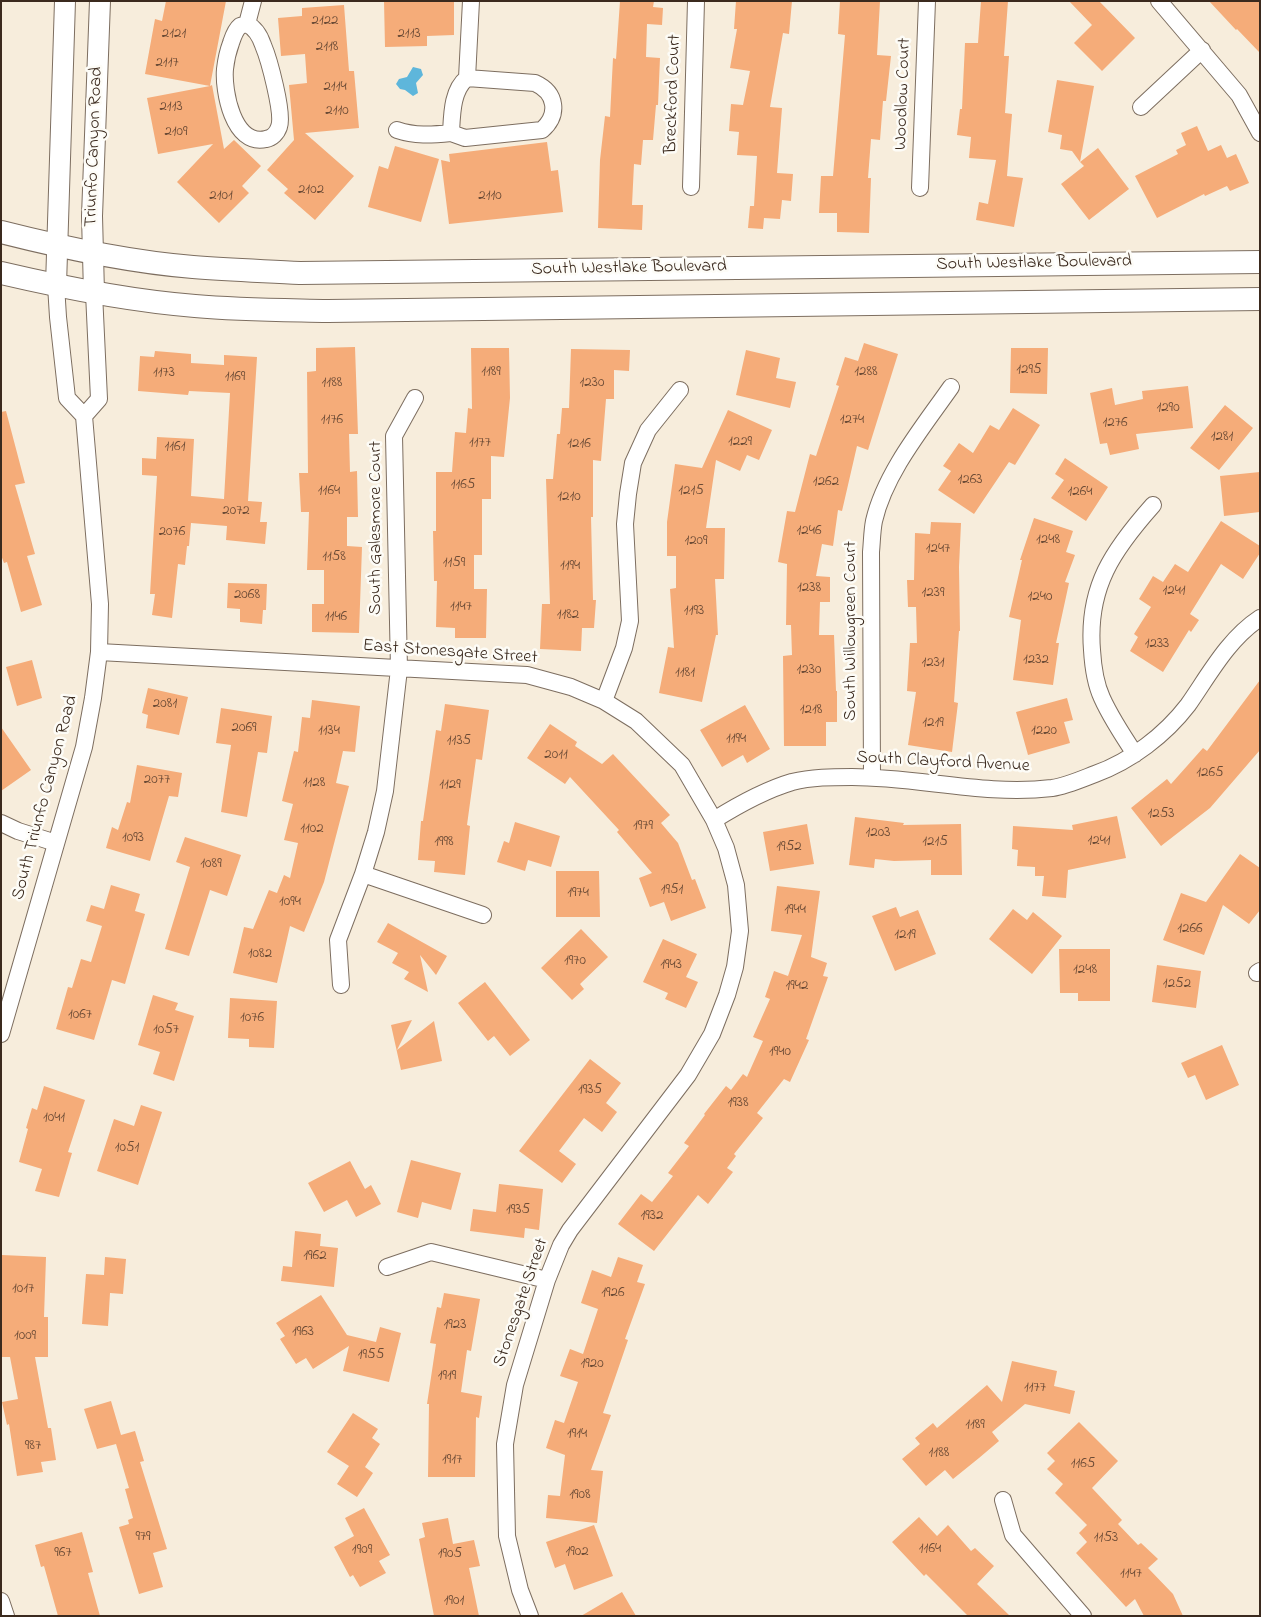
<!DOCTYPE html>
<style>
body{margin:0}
#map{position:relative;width:1261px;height:1617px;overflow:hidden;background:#f7eddc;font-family:"Indie Flower",sans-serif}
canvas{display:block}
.frame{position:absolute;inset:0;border:2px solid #3b2a1e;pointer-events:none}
</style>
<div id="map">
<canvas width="1261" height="1617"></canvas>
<div class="frame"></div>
</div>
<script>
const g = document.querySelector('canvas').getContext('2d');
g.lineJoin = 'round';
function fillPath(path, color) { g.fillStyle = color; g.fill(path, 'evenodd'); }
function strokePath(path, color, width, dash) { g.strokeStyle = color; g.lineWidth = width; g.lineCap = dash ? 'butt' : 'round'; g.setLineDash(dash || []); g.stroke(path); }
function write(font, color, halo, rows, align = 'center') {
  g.font = font + ' "Indie Flower",sans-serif'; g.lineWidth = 5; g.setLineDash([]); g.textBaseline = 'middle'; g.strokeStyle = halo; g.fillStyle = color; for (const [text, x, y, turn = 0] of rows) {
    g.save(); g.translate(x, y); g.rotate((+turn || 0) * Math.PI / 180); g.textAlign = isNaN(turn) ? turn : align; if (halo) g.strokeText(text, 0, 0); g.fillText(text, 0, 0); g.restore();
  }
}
fillPath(new Path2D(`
 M413,67L421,69L423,75L416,83L418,93L413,96L405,90L400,89L396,84L399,79L407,77Z`), '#5eb6db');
fillPath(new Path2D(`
 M166,1H226L210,86L212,85L224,149L234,140L261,166L242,186L249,193L219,223L177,182L213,144L158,154L147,98L210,86L145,74L155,19L162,21Z
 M384,1H454V35L427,36V46L385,47Z
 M620,1H654L653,7L663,8L662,25L647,24L646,57L660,58L658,105H656L653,140H643L641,165L634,164L632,205H643L642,230L598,228L600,160L605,116L610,117L613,58L616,59Z
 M736,1H792L789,34L783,33L770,107L782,108L777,173L793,174L791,201L782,200L780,219L764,218L763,229L748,228L750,206H754L757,156L737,155L739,132L729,131L731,104L743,105L750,71L730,68L737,29H734Z
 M840,1H880L877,55L891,56L886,101H883L880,140L871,139L868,178H871L869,233L837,232V213H819L821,176H833L845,35L838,34Z
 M981,1H1008L1004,56H1009L1005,113L1012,114L1007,176L1023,178L1014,227L976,220L979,202L988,204L996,160L969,158L971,137L957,135L960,109H962L965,43H978Z
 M1069,1H1099L1135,38L1102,71L1074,43L1092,25Z
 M1209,1H1260V53L1237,29L1236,30Z
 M344,5L349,71H354L359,128L305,133L354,176L315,220L284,193L288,189L267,170L294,140L289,85L307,83L305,54L281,56L278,18L302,16V8Z
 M1057,80L1094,86L1080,162L1072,151L1060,149L1062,135L1048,132Z
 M1197,126L1208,151L1221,145L1227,158L1236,154L1249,183L1230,191L1227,186L1205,196L1204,194L1157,218L1135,176L1178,154L1176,150L1186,145L1181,133Z
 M547,142L551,171L558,170L563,212L449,224L441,160L450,162L449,154Z
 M395,146L439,159L421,222L368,207L379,166L388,169Z
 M1098,148L1129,189L1089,220L1061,184L1084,166L1080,162Z
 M864,343L898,354L868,450L857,446L842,511L838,510L833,546L822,544L816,576L830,577V602H820L819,635H834L836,691H837V722H826V746H784L783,656L792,655L791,625H786L787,564L778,562L787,511L795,512L810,454L816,456L839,386L836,385L845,357L858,361Z
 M355,347L358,434H349L350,472L357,471L358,517H347V546L362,547L359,633L312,632V604H324V570H307L309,512H301L299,473H308L307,372L316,371V348Z
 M471,348H509L510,398L504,457L491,456V499H482V555H474V589H487L486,638H455V628L436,627L437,581H434L433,531H436V472H452L455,432L466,433L468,408L472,409Z
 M1011,348H1048L1047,394L1010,393Z
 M571,349L630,350L629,371L614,370V399H606L601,461L593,460V517H591L593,600H596L594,628H582L581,651L540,649L542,604H550L546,479H553L557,434H560L562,408H569Z
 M746,350L780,358L776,378L796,382L790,408L736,395Z
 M155,351L191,354V363L224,365V355L257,357L248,501L262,502L260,522H267L265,544L226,540L227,526L191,523L189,546H187L185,565L178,564L172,618L152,615L155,594H150L157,476L142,475V458L156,459L157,437L194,439L191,496L224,499L230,393L189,391L188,395L138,391L140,356L154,357Z
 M1188,386L1193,428L1136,434L1139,449L1110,455L1107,443L1100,444L1090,393L1112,388L1115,405L1143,399L1142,391Z
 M1225,405L1253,428L1219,470L1190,448Z
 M1013,408L1040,425L1015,465L1009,462L974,514L938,490L951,471L943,466L959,443L973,453L990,425L999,430Z
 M728,410L772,430L759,460L747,455L740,471L716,460L706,528H725L724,579H715L718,635H716L702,702L659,693L668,647L674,648L670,589L676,588V556H667V522L675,464L702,468Z
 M6,411L25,483L15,485L35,554L27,556L42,605L21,612L7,562L4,563L1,555V412Z
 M1065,458L1108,487L1086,521L1051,498L1064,480L1055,474Z
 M1260,472V512L1224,516L1220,476Z
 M1034,518L1073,531L1066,552L1075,555L1065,582L1069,583L1056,643H1059L1053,685L1013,680L1021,620L1009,617L1022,560H1020Z
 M1221,521L1260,546V553L1243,579L1221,564L1190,614L1199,620L1191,632L1189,630L1163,672L1130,651L1138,637L1134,634L1151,607L1139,599L1153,576L1163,582L1175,564L1188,572Z
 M931,522L961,523L959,567L960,631H959L954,702L958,703L952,752L908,745L916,692L907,691L910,643H917L916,607H908L907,580H914L915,533L930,534Z
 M228,583L267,584L266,610H263L262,624L240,622V609L227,608Z
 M32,660L42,698L17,706L6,667Z
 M1260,680V750L1210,808L1161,846L1131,808L1167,779L1171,784L1203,748L1207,751Z
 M148,688L188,697L179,735L146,728L148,715L142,713Z
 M1067,698L1073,720L1064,722L1070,743L1028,755L1016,712Z
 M312,700L360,706L355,752L343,751L336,783L349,786L324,882L304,932L290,926L277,983L233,973L244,927L253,929L269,890L277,893L284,875L290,878L298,843L284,840L293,804L282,801L294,751L298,752L302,717L310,718Z
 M445,704L489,710L482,760L476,759L467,825L470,826L465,875L434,872L435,861L418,860L421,821H423L436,730L441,731Z
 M745,705L770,749L747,763L743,755L722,767L700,730Z
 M221,708L272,716L267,753L258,752L247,817L221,812L231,745L216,743Z
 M550,724L577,742L575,746L602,764L613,754L670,815L661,823L678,843L692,880L695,879L706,908L671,921L664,902L650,907L639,878L652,873L617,832L619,830L570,777L565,784L527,758Z
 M1,727L31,770L1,791Z
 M137,765L182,773L178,797L169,796L150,861L106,848L112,827L118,830L127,802L130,803Z
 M1117,816L1126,858L1068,870L1066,898L1042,896L1044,876H1035V867L1017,866L1018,850L1012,849L1013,826L1073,830L1072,825Z
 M855,817L904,823L903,825L961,824L962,875H931V860L894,861L875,859L874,868L849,865Z
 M515,822L560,836L551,867L528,860L525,871L497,862L504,841L509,843Z
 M807,824L814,864L770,871L763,832Z
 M185,837L241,855L227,896L210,890L189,956L165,949L190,867L176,862Z
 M1240,854L1260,868V910L1249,924L1223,905L1204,955L1163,940L1181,893L1206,902Z
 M556,871H599L600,917H556Z
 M111,885L140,894L135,911L145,914L125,984L112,980L94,1040L56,1029L68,987L72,988L81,959L91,962L102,926L86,921L91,905L104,909Z
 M777,886L820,891L811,957L827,963L823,976L828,977L806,1039L809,1040L790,1082L784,1079L757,1113L763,1118L734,1154L736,1156L727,1168L733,1172L708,1204L698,1195L654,1251L618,1224L641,1194L652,1202L673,1176L668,1173L689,1146L684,1143L705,1115L704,1114L726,1086L731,1090L743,1074L747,1077L763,1041L753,1037L770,999L765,997L774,971L788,976L802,935L771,931Z
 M896,907L900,917L918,910L936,954L895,971L872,916Z
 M1013,909L1027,920L1033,912L1062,936L1032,974L989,939Z
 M388,923L447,956L436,975L420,955L428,992L404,979L409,972L392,963L398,953L377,942Z
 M581,929L608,957L580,984L584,989L572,1000L541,968Z
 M663,939L697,954L686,977L698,982L686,1008L665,999L668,993L643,982Z
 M1059,949H1110V1001H1078V993H1060Z
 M1157,965L1201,971L1196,1008L1152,1002Z
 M485,982L530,1040L510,1056L494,1036L488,1041L458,1003Z
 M153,995L178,1003L175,1010L194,1016L174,1081L153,1074L160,1052L138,1045Z
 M230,998L277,1001L274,1048L249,1047V1039L228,1038Z
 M412,1020L397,1050L434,1021L442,1061L401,1070L391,1025Z
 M1222,1045L1239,1085L1206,1100L1195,1075L1188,1078L1181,1063Z
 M590,1059L621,1083L606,1103L617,1112L602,1132L584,1118L559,1151L576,1164L562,1183L519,1151Z
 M44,1086L85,1100L68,1152L72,1153L59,1197L35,1191L42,1169L19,1162L28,1129L26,1128L32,1108L37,1110Z
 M141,1105L162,1112L138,1185L97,1171L114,1119L134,1126Z
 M411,1160L461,1173L451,1210L422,1202L418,1218L397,1212Z
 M350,1161L365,1189L371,1185L381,1204L356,1217L347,1200L324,1212L308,1183Z
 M499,1184L543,1189L539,1230L525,1228L524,1238L470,1231L473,1209L496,1212Z
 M295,1231L321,1234L320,1246L338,1248L334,1287L281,1281L283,1266L292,1267Z
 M2,1255L46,1257L44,1317H48V1357H35L48,1428H51L56,1460L41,1462L43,1472L17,1476L9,1424L7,1425L2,1402L18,1399L10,1357H1Z
 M105,1257L126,1259L123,1294L110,1293L108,1326L82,1324L86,1274L104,1275Z
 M618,1257L643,1265L637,1282L645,1284L625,1339L628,1340L603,1413L611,1415L591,1470L603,1471L597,1523L546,1518L548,1495L560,1496L565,1455L546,1448L555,1420L564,1423L578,1382L560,1376L570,1349L583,1354L598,1309L581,1303L592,1270L611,1277Z
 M444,1293L480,1299L471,1351L467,1350L461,1392L482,1396L479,1418L476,1417L475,1477H428L429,1404H427L436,1344L430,1343L437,1307L441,1308Z
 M321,1295L347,1335L376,1342L380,1327L401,1333L389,1382L343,1371L349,1346L313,1369L306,1358L296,1364L280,1339L285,1336L276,1323Z
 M1012,1361L1057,1371L1054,1386L1075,1391L1070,1414L1025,1404L992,1432L999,1441L979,1458L953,1479L945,1470L926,1486L902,1459L920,1444L915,1438L933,1423L937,1428L987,1385L1002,1402Z
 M111,1401L121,1435L135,1431L144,1461L140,1462L167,1549L153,1553L163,1587L139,1594L119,1527L129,1524L128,1520L133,1518L125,1489L129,1488L116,1444L97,1449L84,1409Z
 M353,1413L378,1429L372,1438L380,1444L365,1467L373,1473L357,1497L337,1484L349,1466L327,1452Z
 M1079,1422L1118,1461L1092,1488L1122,1520L1118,1524L1138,1545L1141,1543L1158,1559L1148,1568L1173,1594L1183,1616H1144L1135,1599L1126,1607L1076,1553L1087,1542L1079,1533L1087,1525L1055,1493L1063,1484L1047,1469L1055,1461L1047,1453Z
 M364,1508L390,1555L379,1561L386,1573L360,1587L353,1575L350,1577L334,1547L354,1536L345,1518Z
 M919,1517L937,1536L948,1525L971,1551L975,1548L994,1566L977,1584L1010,1616H968L926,1574L924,1576L892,1542Z
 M448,1518L453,1544L474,1540L480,1566L469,1568L479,1616H434L419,1539L425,1537L422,1523Z
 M594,1525L613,1576L574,1590L565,1564L555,1568L546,1542Z
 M82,1532L93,1572L88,1573L100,1616H58L44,1566L41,1567L35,1545Z
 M622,1592L636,1616H581Z`), '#f5ac79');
const minor = new Path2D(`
 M1159,1L1239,95L1260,133
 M247,24C255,28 260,36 263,45C269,59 284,114 279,127C277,133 272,138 266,139C233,147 223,90 225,69C226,60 228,51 231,43C233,37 235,30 240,26C242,25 245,25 247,24Z
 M247,24L253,1
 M467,78L535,83C557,93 559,115 542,130L465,138L451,133C452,114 452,90 467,78Z
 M467,78L471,1
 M1141,107L1202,50
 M397,130C415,136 431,135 451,133
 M691,187L696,1
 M920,188L927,1
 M84,416L99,399L94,293
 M99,652L527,675L571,687L604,701L636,721L682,765L714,820L726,848L736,885L740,931L735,967L727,995L712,1034L688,1075L570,1230L561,1245L547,1280L515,1385L505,1444L507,1536L520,1590L530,1616
 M604,701L624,648L630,621L625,524L628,494L633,463L648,430L680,390
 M1135,754C1123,736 1111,718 1102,698C1095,683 1093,667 1092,650C1087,587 1113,550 1153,505
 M872,777L871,552C872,542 872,531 874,521C885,473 923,427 951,387
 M714,820C738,805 765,790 792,782C812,777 832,777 852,777C919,777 985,796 1052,788C1066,786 1082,779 1095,774C1131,761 1165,735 1188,705C1209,675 1228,639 1260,618
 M1,823L18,831L56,843
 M363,874L483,915
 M1257,973L1260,971
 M341,985L338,940L363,874L376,832L385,791L399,669L394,436L415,398
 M1,1034L84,747L93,698L99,652L100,604L84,416L67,398L58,317L56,285
 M387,1267L431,1252L547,1280
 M1003,1500L1013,1535L1083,1616
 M1,1601L6,1616`);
const tertiary = new Path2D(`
 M56,285L65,1
 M94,293L92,216L100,1`);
const secondary = new Path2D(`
 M1,232C64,248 128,262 193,267C229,270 265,271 300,273L1260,262
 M1,273C65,288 130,301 195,306C240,310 284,310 328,311L1260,299`);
strokePath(minor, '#7d6e60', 18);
strokePath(tertiary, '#7d6e60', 22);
strokePath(secondary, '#7d6e60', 24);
strokePath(minor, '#fff', 16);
strokePath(tertiary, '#fff', 20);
strokePath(secondary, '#fff', 22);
write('15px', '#6a4a35', null, [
 ["2122",325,22],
 ["2121",174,35],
 ["2113",409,35],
 ["2118",327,48],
 ["2117",167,64],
 ["2114",335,88],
 ["2113",171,108],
 ["2110",337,112],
 ["2109",176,133],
 ["2102",311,191],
 ["2101",221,197],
 ["2110",490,197],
 ["1295",1029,371],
 ["1189",491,373],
 ["1288",866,373],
 ["1173",164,374],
 ["1169",235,378],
 ["1188",332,384],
 ["1230",592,384],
 ["1290",1168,409],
 ["1176",332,421],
 ["1274",852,421],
 ["1276",1115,424],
 ["1281",1222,438],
 ["1229",740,443],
 ["1177",480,444],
 ["1216",579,445],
 ["1161",175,448],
 ["1263",970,481],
 ["1262",826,483],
 ["1165",463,486],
 ["1164",329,492],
 ["1215",691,492],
 ["1264",1080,493],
 ["1210",569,498],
 ["2072",236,512],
 ["1246",809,532],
 ["2076",172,533],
 ["1248",1048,541],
 ["1209",696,542],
 ["1247",938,550],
 ["1158",334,558],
 ["1159",454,564],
 ["1194",570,567],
 ["1238",809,589],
 ["1241",1174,592],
 ["1239",933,594],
 ["2068",247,596],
 ["1240",1040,598],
 ["1147",461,608],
 ["1193",694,612],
 ["1182",568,616],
 ["1146",336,618],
 ["1233",1157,645],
 ["1232",1036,661],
 ["1231",933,664],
 ["1230",809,671],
 ["1181",685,674],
 ["2081",165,705],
 ["1218",811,711],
 ["1219",933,724],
 ["2069",244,729],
 ["1134",329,732],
 ["1220",1044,732],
 ["1194",736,740],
 ["1135",459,742],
 ["2011",556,756],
 ["1265",1210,774],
 ["2077",157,781],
 ["1128",314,784],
 ["1129",450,786],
 ["1253",1161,815],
 ["1979",643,827],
 ["1102",312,830],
 ["1203",878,834],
 ["1093",133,839],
 ["1241",1099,842],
 ["1998",444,843],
 ["1215",935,843],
 ["1952",789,848],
 ["1089",211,865],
 ["1951",672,891],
 ["1974",578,894],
 ["1094",290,903],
 ["1944",795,911],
 ["1266",1190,930],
 ["1219",905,936],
 ["1082",260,955],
 ["1970",575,962],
 ["1943",671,966],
 ["1248",1085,971],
 ["1252",1177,985],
 ["1942",797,987],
 ["1067",80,1016],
 ["1076",252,1019],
 ["1057",166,1031],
 ["1940",780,1053],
 ["1935",590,1091],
 ["1938",738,1104],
 ["1041",54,1119],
 ["1051",127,1149],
 ["1935",518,1211],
 ["1932",652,1217],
 ["1962",315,1257],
 ["1017",23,1290],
 ["1926",613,1294],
 ["1923",455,1326],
 ["1963",303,1333],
 ["1009",25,1337],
 ["1955",371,1356],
 ["1920",592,1365],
 ["1919",447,1377],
 ["1177",1035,1389],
 ["1189",975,1426],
 ["1914",577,1435],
 ["987",33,1447],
 ["1188",939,1454],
 ["1917",452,1461],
 ["1165",1083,1465],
 ["1908",580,1496],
 ["979",143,1538],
 ["1153",1106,1539],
 ["1164",930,1550],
 ["1909",362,1551],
 ["1902",577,1553],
 ["967",63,1554],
 ["1905",450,1555],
 ["1147",1131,1575],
 ["1901",454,1602]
]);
write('18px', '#3b2a1e', '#fdfcf7', [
 ["Breckford Court",674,94,-88],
 ["Woodlow Court",904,94,-88],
 ["Triunfo Canyon Road",95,147,-88],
 ["South Westlake Boulevard",1034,264,-1],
 ["South Westlake Boulevard",629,269,-1],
 ["South Galesmore Court",377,528,-90],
 ["South Willowgreen Court",852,631,-90],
 ["East Stonesgate Street",450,653,4],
 ["South Clayford Avenue",943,763,3],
 ["South Triunfo Canyon Road",46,798,-75],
 ["Stonesgate Street",522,1303,-71]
]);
</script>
